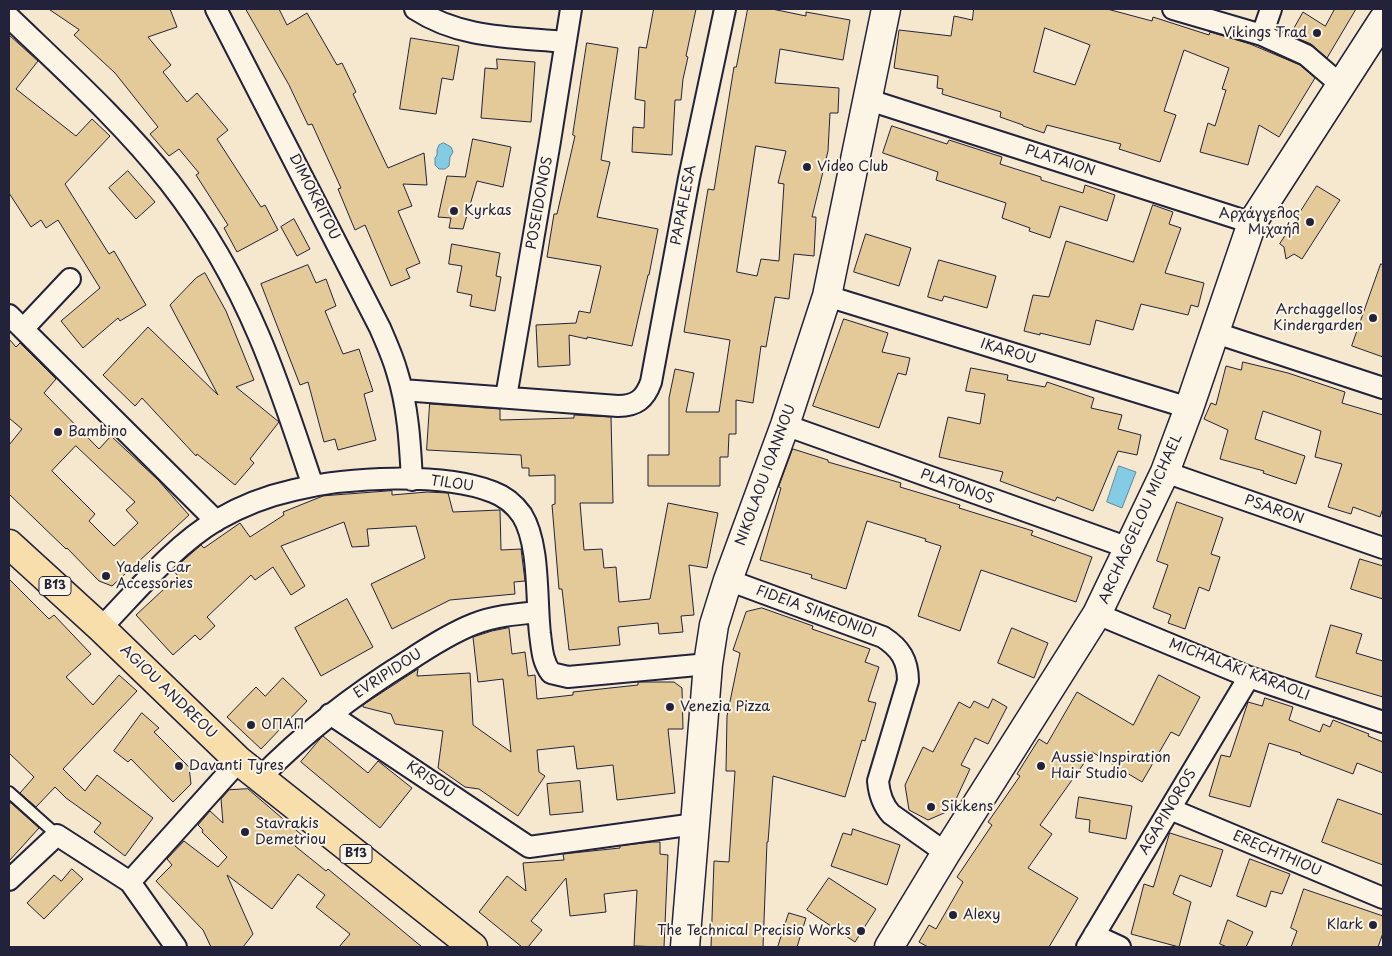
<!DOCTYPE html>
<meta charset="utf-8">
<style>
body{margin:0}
#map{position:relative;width:1392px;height:956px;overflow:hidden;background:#f5e8ce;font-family:"Playpen Sans",sans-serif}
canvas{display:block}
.frame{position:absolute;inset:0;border:10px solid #22223b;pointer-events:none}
</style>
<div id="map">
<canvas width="1392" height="956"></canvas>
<div class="frame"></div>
</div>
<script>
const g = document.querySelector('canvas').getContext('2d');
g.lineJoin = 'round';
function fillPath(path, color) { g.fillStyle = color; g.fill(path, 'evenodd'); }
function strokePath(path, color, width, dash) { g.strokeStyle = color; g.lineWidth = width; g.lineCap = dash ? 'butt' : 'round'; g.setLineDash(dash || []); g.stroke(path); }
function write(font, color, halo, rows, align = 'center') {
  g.font = font + ' "Playpen Sans",sans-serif'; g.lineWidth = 4; g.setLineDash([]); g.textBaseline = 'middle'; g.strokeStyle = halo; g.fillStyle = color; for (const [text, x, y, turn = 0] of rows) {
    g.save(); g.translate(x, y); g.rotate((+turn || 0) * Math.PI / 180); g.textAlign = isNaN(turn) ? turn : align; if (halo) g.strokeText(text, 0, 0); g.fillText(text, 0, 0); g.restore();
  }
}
const water = new Path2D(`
 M444,143L451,147L453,152L450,157L449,166L445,169H439L435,165V158L437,155V150L439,145Z
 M1119,466L1136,472L1122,508L1107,502Z`);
fillPath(water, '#83cce4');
strokePath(water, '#5c88a0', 1);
const building = new Path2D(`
 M49,9H170L177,27L148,37L171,65L163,72L187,102L197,93L228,130L217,139L261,207L265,205L278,230L237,252L224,228L228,225L196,175L199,173L179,149L169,156L150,134L158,127L115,73L74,35L79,30Z
 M246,9H279L287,25L307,13L337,65L342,63L356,92L353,94L388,168L424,153L427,185L403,184L412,206L398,211L420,263L406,269L410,278L391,286L365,225L355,230L338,189L341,188L312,124L308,125L289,85Z
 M654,9H696L686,56L688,57L683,79L681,100H675L672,155L632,152L633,127L644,128L645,101L635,99L639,47L646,48Z
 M748,9H772L806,16V12L850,20L843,60L780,49L775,83L839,88L838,113H830L828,151L812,217H816L814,256L794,254L789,299L775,297L766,347L761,346L753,403L736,400V434H729L728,457H720V486H648V455H669V398L675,369L694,373L686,412H719L730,340L684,332L708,189L714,190L734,67H736ZM756,146L786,151L778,183L784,184L779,261L761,259L757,276L737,272Z
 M974,9H1107L1152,21L1153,17L1209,35L1210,32L1250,44L1300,65L1315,78L1279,137L1259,125L1248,165L1200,152L1208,123L1215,126L1226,90L1222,89L1229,68L1184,50L1164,111L1176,115L1160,162L1119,149L1121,144L1047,125L1044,133L1023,126V125L1000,117L1001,112L942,94L943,89L937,88L938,76L894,68L899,30L951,36L954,16L972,20ZM1045,28L1090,45L1075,85L1034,72Z
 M1335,9H1356L1327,58L1311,44L1290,35L1303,12L1325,26Z
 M9,35L38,61L16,89L76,136L92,119L110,136L65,184L109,254L114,251L146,305L120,321L118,318L83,348L61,321L100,288L58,220L46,228L41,220L31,227L9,193Z
 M411,38L459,46L453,80L442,78L436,114L400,109Z
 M587,43L618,48L601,160L610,162L597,217L658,229L649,275H648L632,346L587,337V339L569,335L570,365L538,367L536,325L576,323L579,311L590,313L601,266L547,257L554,214H557L575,136L573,135Z
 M497,59L535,62L531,122L481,118L485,68L497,69Z
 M892,126L947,144L949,140L1002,157L1000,164L1041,177V180L1083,193L1085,185L1115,195L1107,221L1060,206L1050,238L1029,231L1030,228L1002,218L1006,203L936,180L938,172L883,153Z
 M473,139L511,147L503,187L477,181L463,229L449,228L451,218L438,217L447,176L465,177Z
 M128,171L155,202L136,219L109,188Z
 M1317,186L1340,200L1302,259L1294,254L1286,259L1284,247L1280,244Z
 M1153,205L1173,212L1169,224L1181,228L1165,273L1204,283L1198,307L1191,305L1188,315L1141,304L1133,330L1096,320L1090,345L1040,333V335L1024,331L1033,295L1049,297L1066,241L1133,262Z
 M294,219L310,249L297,256L281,227Z
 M866,234L911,248L899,286L854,272Z
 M452,244L500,253L496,276L501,277L495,311L470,306L472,295L457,292L462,266L449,264Z
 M939,260L996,276L987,308L944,296L942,301L928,297Z
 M1381,264L1383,265V357L1352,346Z
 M308,265L316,283L326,279L336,306L325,311L343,354L359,349L373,391L364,394L376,440L338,450L335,439L324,442L308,382L300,385L261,284Z
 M205,273L226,311L254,380L236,387L279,422L250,459L254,463L235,485L197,454L196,456L142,398L135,406L103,375L148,327L218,395L170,305L196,278Z
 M844,319L888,333L882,352L910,358L906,375L898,373L879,428L813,406Z
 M9,339L16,347L20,343L56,379L44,393L99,449L111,436L158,480L189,515L112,586L99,581L67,548L66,549L9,494V445L22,429L9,418ZM76,446L135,502L126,510L138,523L114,546L89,521L95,514L52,471Z
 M1243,362L1288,373L1345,392L1342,403L1383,415V508L1380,517L1353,507L1351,514L1328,507L1342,464L1315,457L1321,431L1263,411L1255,439L1305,456L1296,484L1263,473L1264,471L1220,459L1228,430L1204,419L1211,403L1216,405L1226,366L1241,370Z
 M971,368L1008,375L1007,380L1045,387L1047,382L1094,398L1091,408L1122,415L1118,429L1141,435L1137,455L1118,451L1093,511L1057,497L1055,501L1000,481L1003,472L939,457L948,417L980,424L985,394L966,391Z
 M430,404L500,409V420L574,418V415L611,417L613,503H580L584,550L602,549L604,568L616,567L619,602L650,599L668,503L718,513L707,568L689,565L694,615L681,616L683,632L659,634L658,623L618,627L620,645L569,650L562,589H559L552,505L555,504V475L529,476V468H522L521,455L427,450Z
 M793,449L828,460V462L901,483L900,487L960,505L959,508L1033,531L1031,535L1092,557L1076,602L981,570L960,631L918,616L941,546L925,541L926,539L867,521L846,589L811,578L812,575L760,560L781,488L779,487Z
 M392,491V495L427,492L448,493L453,512L500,510L501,550L521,549L525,581L514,582L515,594L450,600L392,629L371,584L425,558L416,526L367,529L369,546L352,547L344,522L281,546L305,586L291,595L273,567L255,580L251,575L207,617L215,626L200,640L195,635L173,655L136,615L178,576L173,570L178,565L201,545L204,548L240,523L250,537L284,515L283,512L323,496Z
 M1177,502L1223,518L1211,554L1220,557L1209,591L1199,587L1185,629L1168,623L1171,615L1153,608L1168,565L1157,561Z
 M1360,559L1383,566V599L1351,589Z
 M9,579L49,619L54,615L91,654L66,677L93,705L119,675L137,691L63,769L85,791L97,775L153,818L125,856L94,832L101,823L66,798L55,787L36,807L20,793L34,777L9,753Z
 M347,599L373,647L321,676L295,628Z
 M762,608L813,626L812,629L870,649L865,662L879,667L868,701L876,703L865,741L862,740L845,797L773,776L768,842H767L763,947H711L714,861L729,862L735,771H726L727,716L740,653L733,650L746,612Z
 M1331,625L1362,634L1356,653L1383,661V697L1316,677Z
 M509,628L512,654L525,652L528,676L535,675L537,699L573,695V692L638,685V682H674L682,688L683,729H668L675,793L617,800L613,765L577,769L574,746L537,750L539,772L545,776L518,816L479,789L465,787L438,768L443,731L395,724L391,714L363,707V705L375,697L418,669L417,676L470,673L473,725L511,752L503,679L478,682L473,637L492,631Z
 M1012,628L1048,643L1034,678L998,663Z
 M1159,675L1200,697L1179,736L1171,732L1142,782L1092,752L1040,825L1052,834L1028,868L1078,898L1049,947H928L919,942L929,925L936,929L963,882L957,877L992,825L988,822L1020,776L1017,774L1039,739L1047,744L1077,692L1133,725Z
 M283,678L307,701L261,749L227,717L256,687L265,696Z
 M1265,698L1293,707L1289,720L1320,732L1323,724L1330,727L1333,720L1369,734L1368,736L1383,742V773L1357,763L1353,774L1300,754L1301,753L1269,743L1250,807L1209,796L1221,755L1230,757L1248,702L1262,706Z
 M993,699L1007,707L988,744L975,738L961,765L970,769L951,810L928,820L909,810L905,785L923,747L933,752L959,702L970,708L974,701L988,708Z
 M142,713L159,728L154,732L189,767L191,784L173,802L131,759L128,762L114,751Z
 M323,736L368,773L378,761L412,788L380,828L301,762Z
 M580,781L583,812L550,815L547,784Z
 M248,789L303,836L295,846L326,871L328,869L422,947H339L350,934L316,907L325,895L298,874L272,909L227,875L253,934L243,947H211L203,930L156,881L172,865L167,859L184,841L218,867L227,857L202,832L203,830L198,825L210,811L223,823L221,799L229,790Z
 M1079,797L1132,806L1126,839L1089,832L1090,820L1076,818Z
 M1338,799L1383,815V865L1322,842Z
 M11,803L39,828L9,861V805Z
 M853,829L900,845L887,885L831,866L843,833L851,835Z
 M1170,833L1223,850L1211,887L1180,875L1173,894L1191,902L1179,947L1131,934L1144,884L1153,887Z
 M653,842H660V854L668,855L664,947L634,946L637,890L604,894L606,912L570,916L566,878L531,921L542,930L528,947H522L479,912L507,876L526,891L523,863L564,860L563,854L620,848V846Z
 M1250,859L1290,874L1282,894L1271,891L1266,907L1237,896Z
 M72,869L83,879L44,919L27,903L54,875L61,881Z
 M829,878L876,909L855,942L807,910Z
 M1304,889L1383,916V933L1378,947H1291L1297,931L1291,928Z
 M789,913L806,918L797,947H778Z
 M1228,920L1253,932L1246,947H1227L1220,944Z`);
fillPath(building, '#e4ca99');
strokePath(building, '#22223b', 1);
const lane = new Path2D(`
 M9,792L57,835`);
const street = new Path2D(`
 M216,9L380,328C386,342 393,357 397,372C408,406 410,443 412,480
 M415,9C461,39 512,37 565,42
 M1173,9L1262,35L1306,55L1341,85
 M9,17C64,70 122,122 170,183C206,229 236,282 259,336C280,385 296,436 313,486
 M1262,35L1271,9
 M869,100L1252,223
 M827,296L1189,408
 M9,315L216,521
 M23,329L70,279
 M1216,333L1383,388
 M402,390L618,406C636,406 645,399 651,382L689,178L725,9
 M506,397L550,141L571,9
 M785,425L1129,548
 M1165,472L1383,548
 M728,580L883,637C900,648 908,660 908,681L878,781C879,793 882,804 891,814L946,853
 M1097,614L1249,677L1383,722
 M101,628C136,592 173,546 217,520C241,506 267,496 294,490C348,477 441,472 493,492C504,496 515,505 522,515C540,544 536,599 540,634C542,648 542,661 551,673L568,677L708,664
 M330,714L529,847L695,824
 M260,778C305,732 353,695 408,661C429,647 451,633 474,624C494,616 517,614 538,612
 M1170,809L1383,898
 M9,880L57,835L130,882L176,947
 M130,882L239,761
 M1094,935L1120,947
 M1087,947L1249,677`);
const secondary = new Path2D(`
 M685,947L708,664L714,625L728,580L785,425L827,296L886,9
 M889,947L946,853L1097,614L1165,472L1189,408L1252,223L1383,20`);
const primary = new Path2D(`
 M9,544L101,628L239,761L473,947`);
strokePath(lane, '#22223b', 14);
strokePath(street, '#22223b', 24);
strokePath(secondary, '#22223b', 31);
strokePath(primary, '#22223b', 31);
strokePath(lane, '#fcf5e5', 10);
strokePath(street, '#fcf5e5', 20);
strokePath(secondary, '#fcf5e5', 28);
strokePath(primary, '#f8deab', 28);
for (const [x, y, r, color] of [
 [1317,33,5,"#22223b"],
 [807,167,5,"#22223b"],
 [454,211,5,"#22223b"],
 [1310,222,5,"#22223b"],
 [1373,318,5,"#22223b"],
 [58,432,5,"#22223b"],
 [106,576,5,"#22223b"],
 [670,707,5,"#22223b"],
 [251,725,5,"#22223b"],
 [179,766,5,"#22223b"],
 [1041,766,5,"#22223b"],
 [931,807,5,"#22223b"],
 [245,832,5,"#22223b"],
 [953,915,5,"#22223b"],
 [1373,925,5,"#22223b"],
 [861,931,5,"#22223b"]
]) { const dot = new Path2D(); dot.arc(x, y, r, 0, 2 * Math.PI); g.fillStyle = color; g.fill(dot); strokePath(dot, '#fcf5e5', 2); }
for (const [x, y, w] of [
 [55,586,32],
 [356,854,32]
]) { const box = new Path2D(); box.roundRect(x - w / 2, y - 9.5, w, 19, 4); g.fillStyle = '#fcf5e5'; g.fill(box); strokePath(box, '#22223b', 1); }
write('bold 12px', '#22223b', null, [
 ["B13",55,586],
 ["B13",356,854]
]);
write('14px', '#22223b', '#fcf5e5', [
 ["Vikings Trad",1307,33,"right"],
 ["Video Club",817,167],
 ["Kyrkas",464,211],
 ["Αρχάγγελος",1300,214,"right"],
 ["Μιχαήλ",1300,230,"right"],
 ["Archaggellos",1363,310,"right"],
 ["Kindergarden",1363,326,"right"],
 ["Bambino",68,432],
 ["Yadelis Car",116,568],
 ["Accessories",116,584],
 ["Venezia Pizza",680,707],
 ["ΟΠΑΠ",261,725],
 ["Aussie Inspiration",1051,758],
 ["Hair Studio",1051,774],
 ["Davanti Tyres",189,766],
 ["Sikkens",941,807],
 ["Stavrakis",255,824],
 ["Demetriou",255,840],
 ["Alexy",963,915],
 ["Klark",1363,925,"right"],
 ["The Technical Precisio Works",851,931,"right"]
], 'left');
write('14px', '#22223b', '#fcf5e5', [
 ["PLATAION",1060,161,18],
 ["DIMOKRITOU",314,197,63],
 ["POSEIDONOS",540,203,-80],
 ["PAPAFLESA",684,205,-79],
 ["IKAROU",1008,352,17],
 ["NIKOLAOU IOANNOU",766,475,-70],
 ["TILOU",452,484,8],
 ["PLATONOS",957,487,20],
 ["PSARON",1274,510,19],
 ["ARCHAGGELOU MICHAEL",1141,519,-66],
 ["FIDEIA SIMEONIDI",816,612,20],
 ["MICHALAKI KARAOLI",1239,670,21],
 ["EVRIPIDOU",388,674,-33],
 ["AGIOU ANDREOU",168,692,44],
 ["KRISOU",430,780,34],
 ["AGAPINOROS",1168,812,-59],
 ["ERECHTHIOU",1277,854,23]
]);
</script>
